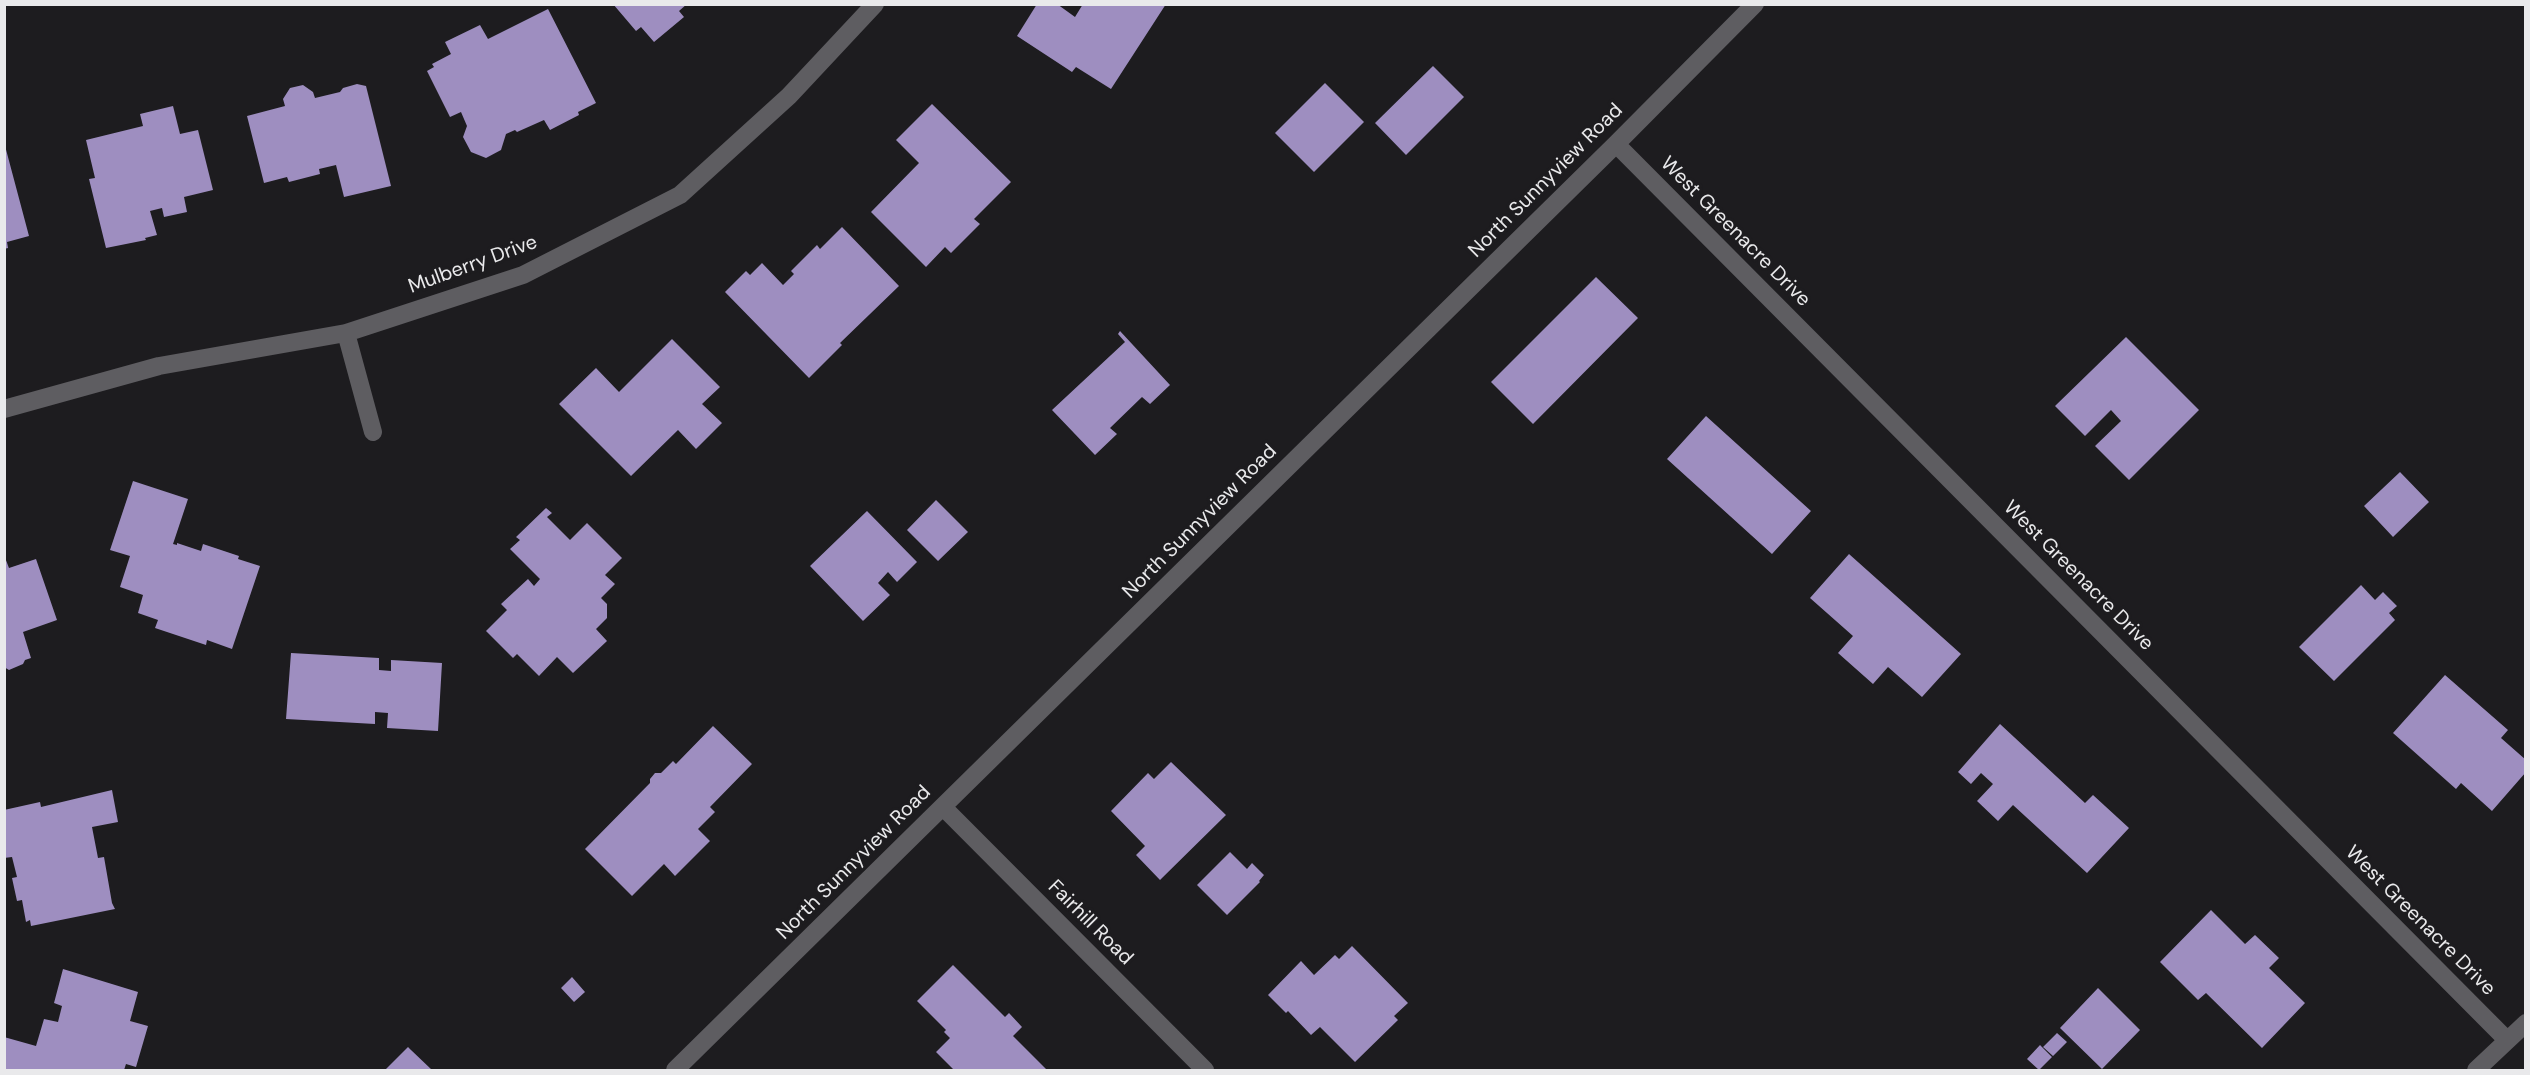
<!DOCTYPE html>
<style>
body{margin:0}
#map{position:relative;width:2530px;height:1075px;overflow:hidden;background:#1d1c1f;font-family:"DM Sans",sans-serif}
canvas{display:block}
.frame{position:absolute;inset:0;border:6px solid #e9e9eb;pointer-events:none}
</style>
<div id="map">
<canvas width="2530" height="1075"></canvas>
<div class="frame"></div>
</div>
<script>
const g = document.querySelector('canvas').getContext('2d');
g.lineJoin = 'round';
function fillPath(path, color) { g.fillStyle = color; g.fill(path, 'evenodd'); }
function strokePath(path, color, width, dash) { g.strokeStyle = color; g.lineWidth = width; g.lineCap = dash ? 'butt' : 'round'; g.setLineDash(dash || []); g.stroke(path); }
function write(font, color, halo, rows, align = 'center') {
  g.font = font + ' "DM Sans",sans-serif'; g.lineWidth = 6; g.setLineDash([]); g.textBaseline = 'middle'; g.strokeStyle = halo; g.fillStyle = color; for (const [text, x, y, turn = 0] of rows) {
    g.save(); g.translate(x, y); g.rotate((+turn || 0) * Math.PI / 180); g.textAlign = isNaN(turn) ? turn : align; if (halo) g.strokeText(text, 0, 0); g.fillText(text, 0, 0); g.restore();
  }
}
fillPath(new Path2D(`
 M613,4H687L679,11L684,17L654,42L641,27L636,31Z
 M1037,4H1057L1075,17L1083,4H1166L1111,89L1076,67L1072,72L1017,36Z
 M548,9L596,103L578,112L579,115L550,130L544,120L517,132L515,130L506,134L501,150L486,158L471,152L463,137L467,126L461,112L450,117L427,71L434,67L432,64L451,54L445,42L480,25L488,39Z
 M1433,66L1464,97L1406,155L1375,123Z
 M1325,83L1364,122L1314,172L1275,133Z
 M357,84L366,86L391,186L344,197L336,165L319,169L320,174L289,182L287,177L264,183L247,116L285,106L283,99L290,88L303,85L313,92L315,98L340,92L343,88Z
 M932,104L1011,182L974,219L980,224L951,253L945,247L926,267L871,212L919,163L896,140Z
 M173,106L180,134L198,130L213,190L184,197L187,212L164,217L162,208L150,211L157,235L145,238L146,240L106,248L89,179L95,178L86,140L143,126L140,114Z
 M4,142L29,236L7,242L8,248L4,249Z
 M842,227L899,286L840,343L842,345L809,378L725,292L746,271L750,275L762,263L783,285L794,274L791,271L817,245L820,249Z
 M1596,277L1638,318L1533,424L1491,382Z
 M1120,331L1170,385L1150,404L1142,397L1110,428L1117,434L1095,455L1052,410L1125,342L1118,334Z
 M2126,337L2199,410L2129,480L2095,446L2121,421L2111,410L2085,436L2055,406Z
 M672,339L720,387L702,404L722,423L696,449L678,430L631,476L559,404L596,368L619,392Z
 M1706,416L1811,511L1772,554L1667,459Z
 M2400,472L2429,502L2393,537L2364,506Z
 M133,481L188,499L173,544L177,545V543L201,551L203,544L239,556L238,559L260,566L232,649L207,640L206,645L155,628L158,620L138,613L143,595L120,587L130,556L110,550Z
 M936,500L968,532L938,561L907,530Z
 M546,508L552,513L547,517L570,540L587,523L622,558L605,575L615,584L601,598L607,604V618L596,629L607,641L573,673L557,657L539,676L517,654L513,658L486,631L507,610L501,604L528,579L534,586L540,579L510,549L520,540L516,537Z
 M867,511L917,562L897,582L888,572L878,583L890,595L863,621L810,566Z
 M1849,554L1961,654L1922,697L1888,667L1873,684L1838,653L1853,636L1810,598Z
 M4,555L9,568L36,559L57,620L23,632L31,658L25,660L23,664L9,670L4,667Z
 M2361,585L2375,600L2383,592L2397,606L2389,613L2395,620L2334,681L2299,647Z
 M291,653L379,658V670L391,671V660L442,663L438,731L387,728L388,713L375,712V724L286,719Z
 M2445,675L2508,730L2501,738L2526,760V772L2492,811L2461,783L2456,789L2393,733Z
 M2000,724L2085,803L2093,795L2129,828L2087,873L2013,805L1998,821L1977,801L1993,784L1981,773L1971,784L1958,772Z
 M713,726L752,764L710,807L715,812L698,829L710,841L675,876L664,864L632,896L585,849L650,783V779L655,773H661L673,761L676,764Z
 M1171,762L1226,815L1160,880L1136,855L1145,846L1111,811L1148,773L1154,779Z
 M112,790L118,822L92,827L98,858L104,857L112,903L115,909L31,926L30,920L26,922L22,900L17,901L12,878L17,877L12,857L4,858V810L40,802L41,807Z
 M1230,852L1247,869L1252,863L1264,875L1259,881L1260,882L1227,915L1197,885Z
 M2211,910L2245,944L2255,935L2279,958L2269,968L2305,1003L2262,1048L2206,993L2198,1000L2160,962Z
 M1352,946L1408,1003L1394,1016L1398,1020L1355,1062L1320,1027L1311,1035L1288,1011L1286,1013L1268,995L1301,961L1314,975L1335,955L1339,959Z
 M953,965L1005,1017L1009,1013L1022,1027L1013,1036L1047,1070H954L936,1052L950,1038L944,1032L946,1030L917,1001Z
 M63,969L138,992L130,1021L148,1026L136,1067L126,1064L124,1070H4V1037L36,1046L44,1019L58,1022L62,1006L54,1003Z
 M572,977L585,992L574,1002L561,988Z
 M2098,988L2140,1030L2102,1069L2060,1028Z
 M2057,1033L2067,1042L2053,1056L2043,1047Z
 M2040,1045L2052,1057L2039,1070L2027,1059Z
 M408,1047L411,1050L432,1070H385Z`), '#9e8ec0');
strokePath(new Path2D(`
 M1616,144L2507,1040
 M346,333L373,432
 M4,409L159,366L346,333L523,275L680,195L789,96L875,4
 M943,807L1205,1070
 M675,1070L1616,144L1755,4
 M2476,1070L2526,1023`), '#5e5d61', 18);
write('20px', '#e9e9eb', '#1d1c1f', [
 ["North Sunnyview Road",1546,181,-45],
 ["West Greenacre Drive",1735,232,45],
 ["Mulberry Drive",473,265,-20],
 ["North Sunnyview Road",1200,522,-45],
 ["West Greenacre Drive",2078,576,45],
 ["North Sunnyview Road",854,863,-45],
 ["West Greenacre Drive",2420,921,45],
 ["Fairhill Road",1090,923,45]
]);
</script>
